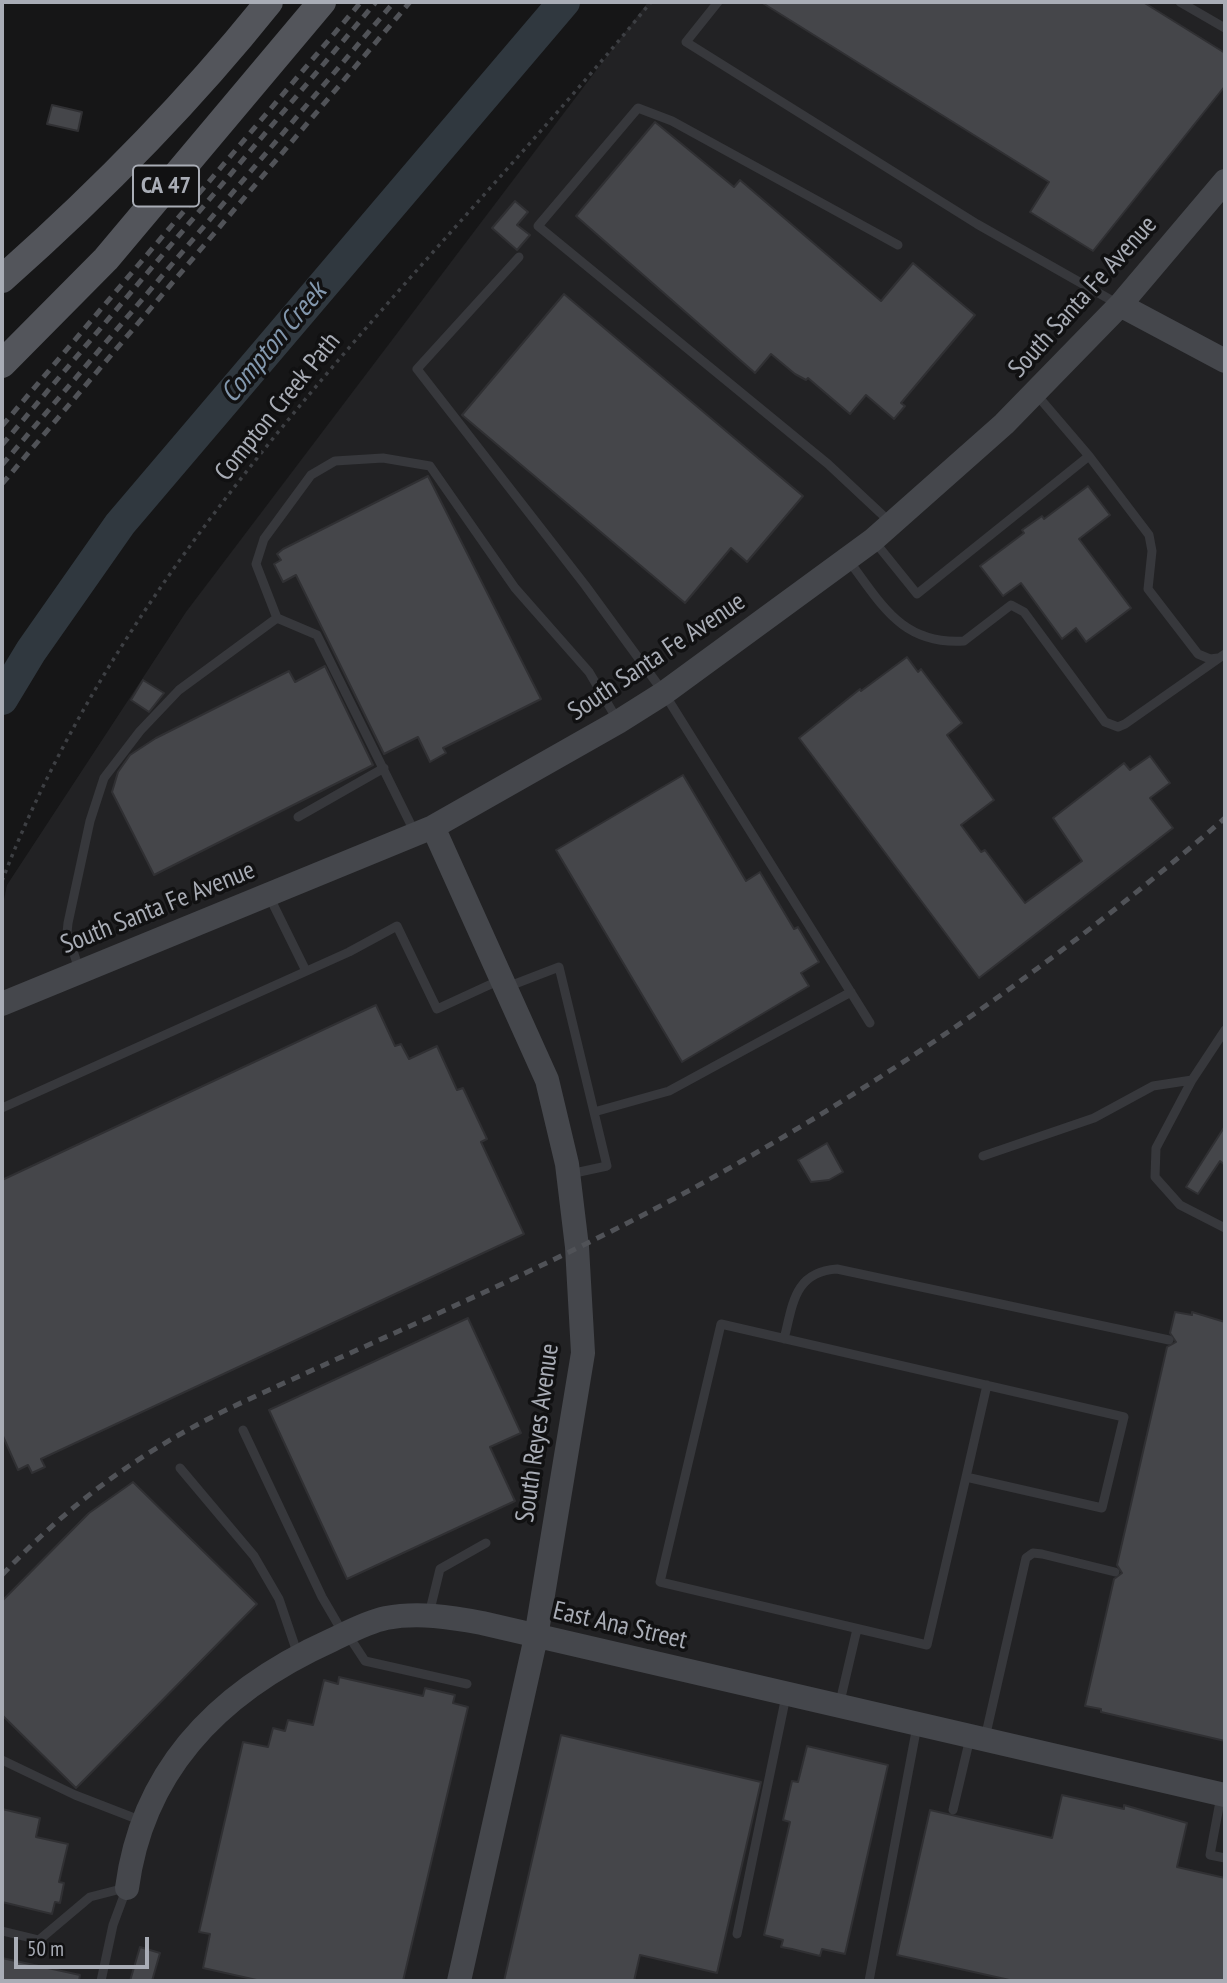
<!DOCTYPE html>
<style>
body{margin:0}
#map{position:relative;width:1227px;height:1983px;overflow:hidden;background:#161617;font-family:"PT Sans Narrow",sans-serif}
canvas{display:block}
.frame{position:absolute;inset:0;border:4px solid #a9adb6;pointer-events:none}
.scale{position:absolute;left:14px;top:1937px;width:135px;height:32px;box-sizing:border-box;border:4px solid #a9adb6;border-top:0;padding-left:9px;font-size:21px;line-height:24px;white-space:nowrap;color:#a9adb6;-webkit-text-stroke:5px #111112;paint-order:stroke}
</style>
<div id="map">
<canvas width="1227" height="1983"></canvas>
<div class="frame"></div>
<div class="scale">50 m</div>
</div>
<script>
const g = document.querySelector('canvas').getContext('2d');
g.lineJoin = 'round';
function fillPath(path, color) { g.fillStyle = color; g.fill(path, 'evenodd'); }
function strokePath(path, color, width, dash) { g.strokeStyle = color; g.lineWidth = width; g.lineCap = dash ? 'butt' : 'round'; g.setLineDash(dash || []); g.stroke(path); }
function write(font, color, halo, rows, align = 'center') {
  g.font = font + ' "PT Sans Narrow",sans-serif'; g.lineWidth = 7; g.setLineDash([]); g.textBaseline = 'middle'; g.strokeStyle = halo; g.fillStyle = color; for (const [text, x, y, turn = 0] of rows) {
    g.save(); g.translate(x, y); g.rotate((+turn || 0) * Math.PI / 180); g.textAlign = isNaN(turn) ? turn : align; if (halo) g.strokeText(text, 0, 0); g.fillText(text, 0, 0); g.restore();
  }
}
fillPath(new Path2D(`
 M648,2H1225V1981H2V909L7,885L186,612Z`), '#222224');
strokePath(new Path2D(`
 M2,699L31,651L120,524L564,2`), '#30383f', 32);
const building = new Path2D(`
 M761,2H1143L1225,53V86L1093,251L1030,212L1049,182Z
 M52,105L82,112L78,131L47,124Z
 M655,122L734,187L740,180L881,301L913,263L975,315L901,403L905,406L894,419L866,395L850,414L808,378L806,380L795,374L771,354L755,373L576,216Z
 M515,201L528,212L517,225L530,235L517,250L492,228Z
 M564,294L803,496L747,562L731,548L685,603L462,415Z
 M428,476L541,699L443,748L446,753L430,762L418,737L384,754L296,575L283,582L274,564L281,560L277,554L283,549Z
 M1088,486L1110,515L1079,539L1131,608L1086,642L1076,628L1062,639L1021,583L1003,596L980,566L1024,533L1022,530L1042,516L1044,519Z
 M907,657L918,672L921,669L962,723L947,735L994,800L961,825L981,852L985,850L1025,903L1082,861L1053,818L1124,763L1130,770L1150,756L1170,783L1150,798L1173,828L979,978L799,738L860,689L861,691Z
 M325,666L373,765L154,875L112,792L118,772L130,755L156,738L289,671L295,682Z
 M143,680L164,693L149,712L131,700Z
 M683,775L746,881L760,872L794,929L798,927L819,962L801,973L809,986L682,1062L556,850Z
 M376,1005L395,1046L401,1044L409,1059L437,1046L457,1090L463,1088L487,1139L481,1142L524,1234L41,1459L45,1467L32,1473L28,1465L18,1470L2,1434V1180Z
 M1225,1126V1165L1220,1161L1198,1194L1186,1187Z
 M827,1143L843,1172L829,1180L811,1182L798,1160Z
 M1175,1312L1192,1315V1312L1225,1322V1741L1101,1712V1709L1085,1706L1114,1579L1122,1573L1117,1565L1167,1347L1176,1342L1170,1333Z
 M468,1318L521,1433L490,1447L515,1501L347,1579L269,1410Z
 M133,1482L257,1604L76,1788L2,1715V1601L89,1513Z
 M339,1677L423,1696L425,1688L455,1695L453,1703L468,1707L403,1981H261L203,1968L210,1934L199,1932L243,1742L268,1747L273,1728L285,1731L288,1720L313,1725L324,1680L338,1684Z
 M561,1735L761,1782L717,1973L640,1955L634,1981H504Z
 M807,1746L888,1765L845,1954L822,1949L820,1956L792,1949L781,1947L783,1940L764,1935L790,1822L783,1820L792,1781L798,1782Z
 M1062,1795L1124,1809V1805L1187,1823L1177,1867L1225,1878V1981H1014L897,1955L930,1810L1052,1838Z
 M2,1809L40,1818L36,1837L68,1844L59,1882L64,1883L60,1903L55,1902L52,1914L2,1902Z
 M140,1947L160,1953L152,1981H130Z
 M2,1958L80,1975L79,1981H2Z`);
fillPath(building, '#45464a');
strokePath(building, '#303033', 2);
strokePath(new Path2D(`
 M2,881C133,539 423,280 651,2`), '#3d3f43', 3.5, [3.5, 5]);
strokePath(new Path2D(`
 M718,2L686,42L977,224L1118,304
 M1180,2L1225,28
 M519,257L417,369L585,585L664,693L870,1023
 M1089,456L1149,535L1152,551L1148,589L1198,654L1210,659L1218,658
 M890,522L828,464L538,226L638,108L672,121L898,245
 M875,542L917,594L1089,456L1036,394
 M849,561C882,605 902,645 964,641L1011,605L1024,612L1105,722L1118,727L1125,724L1225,654
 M277,618L256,564L264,539L311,475L335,461L383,458L430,466L515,588L589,672L618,721
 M298,817L384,768
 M270,898L306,971
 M79,969L67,933L68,923L90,821L104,778L140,731L179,690L277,618L317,635L415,833
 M507,987L559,967L607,1166L570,1174
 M1225,1030L1192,1080L1156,1148L1155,1177L1180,1205L1225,1228
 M2,1108L349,952L397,926L437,1009L500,980
 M594,1112L669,1091L851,992
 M983,1156L1094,1118L1153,1086L1192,1080
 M784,1339C793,1304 794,1272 837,1269L1169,1340
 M243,1430L322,1597L343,1633
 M180,1468L254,1556L279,1599L298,1655
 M966,1477L927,1645L660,1582L721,1324L1124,1417L1102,1508L966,1477L987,1385
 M429,1614L440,1569L486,1543
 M348,1635L365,1661L467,1684
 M839,1706L857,1629
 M985,1738L1026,1558L1033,1553L1042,1554L1115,1572
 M2,1760L75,1795L142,1821
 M1221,1796L1210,1855L1225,1858
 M953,1810L970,1738
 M2,1931L39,1940L90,1897L125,1888
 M737,1934L786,1696
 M101,1981L113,1925L126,1890
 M869,1981L917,1726`), '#37383c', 9);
strokePath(new Path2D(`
 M1120,305L1225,361
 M433,827L547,1080L567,1164L577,1247L583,1353L536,1637L459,1981
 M2,1004L433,827L618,722L664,693L873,540L1004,424L1120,305L1225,181
 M127,1888C143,1766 223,1689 332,1640C349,1632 367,1622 386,1618C418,1612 450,1617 482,1623L1225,1795`), '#45474c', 24);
strokePath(new Path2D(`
 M2,279C98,194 189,102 269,2
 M2,364L106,259L322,2`), '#53555b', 28);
strokePath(new Path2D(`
 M2,426L361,2
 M2,445L376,2
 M2,465L394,2
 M2,484L410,2
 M2,1575C71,1502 140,1452 230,1408C380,1338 534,1274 679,1196C875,1090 1057,964 1225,818`), '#505257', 5, [9, 7]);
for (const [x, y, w] of [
 [166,186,66]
]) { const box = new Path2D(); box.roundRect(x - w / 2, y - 20.5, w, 41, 5); g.fillStyle = '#111112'; g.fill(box); strokePath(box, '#a9adb6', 2); }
write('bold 24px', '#a9adb6', null, [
 ["CA 47",166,186]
]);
write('26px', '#a9adb6', '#111112', [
 ["South Santa Fe Avenue",1083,297,-48],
 ["Compton Creek Path",278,407,-51],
 ["South Santa Fe Avenue",657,657,-34],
 ["South Santa Fe Avenue",158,908,-22],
 ["South Reyes Avenue",538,1433,-82],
 ["East Ana Street",620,1626,13]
]);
write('italic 28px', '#8398ae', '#111112', [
 ["Compton Creek",274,343,-50]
]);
</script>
